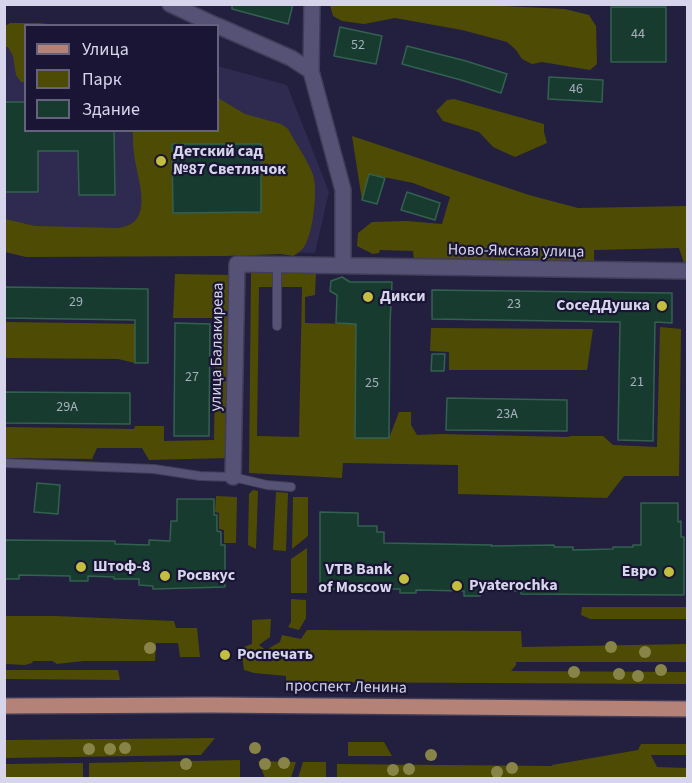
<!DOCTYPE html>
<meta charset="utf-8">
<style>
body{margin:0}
#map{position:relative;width:692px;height:783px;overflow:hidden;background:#231f3f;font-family:"Source Sans 3",sans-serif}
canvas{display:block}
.frame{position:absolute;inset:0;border:6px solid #d6d5eb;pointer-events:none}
.legend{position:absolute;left:24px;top:24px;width:195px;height:108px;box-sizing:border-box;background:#1a1534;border:2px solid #65627d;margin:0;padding:8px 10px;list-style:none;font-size:18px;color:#d6d5eb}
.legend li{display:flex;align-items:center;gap:12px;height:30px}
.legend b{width:30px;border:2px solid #65627d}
</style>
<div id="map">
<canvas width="692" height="783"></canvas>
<div class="frame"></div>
<ul class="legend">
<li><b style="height:8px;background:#b58277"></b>Улица</li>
<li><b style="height:16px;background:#4e4c04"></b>Парк</li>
<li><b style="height:16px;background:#173c2f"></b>Здание</li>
</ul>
</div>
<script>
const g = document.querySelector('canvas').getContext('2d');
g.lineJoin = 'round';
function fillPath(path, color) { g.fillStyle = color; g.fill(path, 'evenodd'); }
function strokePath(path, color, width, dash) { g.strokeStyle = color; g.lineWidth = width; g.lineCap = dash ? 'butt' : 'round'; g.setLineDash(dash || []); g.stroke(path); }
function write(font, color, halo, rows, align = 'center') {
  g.font = font + ' "Source Sans 3",sans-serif'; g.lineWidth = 4.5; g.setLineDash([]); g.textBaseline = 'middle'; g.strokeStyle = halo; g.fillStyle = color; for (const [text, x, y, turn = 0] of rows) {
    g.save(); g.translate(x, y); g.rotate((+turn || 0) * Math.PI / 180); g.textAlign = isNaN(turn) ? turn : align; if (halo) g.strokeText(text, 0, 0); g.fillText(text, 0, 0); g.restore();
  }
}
fillPath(new Path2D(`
 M5,28H25L26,130H218V66L287,85L329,192L315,253L5,244Z`), '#2f2a4f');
fillPath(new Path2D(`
 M461,4L565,9L589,15L596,26L597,64L590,70L542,62L532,64L522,59L516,50L507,42L462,30L395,18L364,24L342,21L333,16L330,5Z
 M10,23H39L56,25L26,26L25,82H21L16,75L13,56L8,47H5V26Z
 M218,98L245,114L281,124L288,129C296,144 307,159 313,175C318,190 313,234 304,247C301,251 297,254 293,256L281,254L224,256L26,257L5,252V219L35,226L116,228C157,226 137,179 134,154C133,147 133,138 133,131L218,130Z
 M454,99L544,124V132L547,143L515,157L493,147L479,132L443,121L436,111L447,100Z
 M352,136L529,195L578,208L687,206V263H684L679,248L594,250V261L414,260L413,251L380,250L379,253L373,254L357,246L358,233L372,222L407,221L442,224L450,197L413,183L369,174L362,200Z
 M251,271H316L315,295L305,297V323L356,324L355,438H389L399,412H411V425L417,435L442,434L567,437L571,436H603L613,445L657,447L660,327L681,329L679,476H624L607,498L458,494V465L343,463L342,478L249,473ZM259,287H302L299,437L257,436Z
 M175,274L232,275L229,458L149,460L142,448H97L92,459L5,458V427L134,429L135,426H164V441L214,440L216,318H173Z
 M5,322L148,324V345H135V363L118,359L5,358Z
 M431,328L593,329L587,370H449V352L430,351Z
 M253,490L258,491L256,549L248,545L249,494Z
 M276,492L288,493L286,551L273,550Z
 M216,496L237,497L236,543H224V530L219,529V513L215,512Z
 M293,497H308V536L292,549Z
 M307,548V593H291V559Z
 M291,599L306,600V618L299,630L288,627L291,622Z
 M582,607H687V619H590L581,615Z
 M5,616H55L174,621L176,628H197L200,657H180L178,643H156L155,661H84L57,664L52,661H33L32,663L25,665L5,664Z
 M271,619L270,637L259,645L266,650L280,642L282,635L301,639L307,630L521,631L522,647L687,644V662H516V665L511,671L687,672V684L286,682V676L254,673L244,670L241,648L252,644V620Z
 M5,670H118L120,680L5,679Z
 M215,738L201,755L5,758V740Z
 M348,742H384L392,756H348Z
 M641,744H687V755H651L657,767L687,768V778H337V764L552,766V765L638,750Z
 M240,760V778H89V763Z
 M258,761L296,762L291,778H265Z
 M303,762H326V778H298Z
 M83,763V778H5V764Z`), '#4e4c04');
const building = new Path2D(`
 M232,4H293L288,24L232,9Z
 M611,7H666V62H611Z
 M340,27L382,36L376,64L334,56Z
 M407,46L466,61L507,74L501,93L461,80L402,64Z
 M549,77L603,80L602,102L548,99Z
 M4,102H26V130H114L115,195H79L78,151H38V192H4Z
 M172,144H261V212L173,213Z
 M369,174L385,178L377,204L362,200Z
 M407,192L440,203L435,220L401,210Z
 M342,277L350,282H392L390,324L389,438H355L356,324L336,323L337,295L330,291L331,281Z
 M4,287L148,289V363H135V320L4,318Z
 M432,290L672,293V323L655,322L653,441L618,440L620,322L432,319Z
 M175,323L210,324L209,436H174Z
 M432,354H445L444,371H431Z
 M4,392L130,393V424L4,423Z
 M447,398L567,400V431L446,430Z
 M37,483L60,485L58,514L34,512Z
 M177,499H214V515H217V531L221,532V545H225V587L153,589V586L139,585V579H114V577L88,576V581H70V576L19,575V579H4V540L115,541V544L149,545V540L170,541L171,521H177Z
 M641,503H678V522L681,521V537H684V595L521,594V591H480V596H464V591L416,590V593H400V589H354V592H341V589H320V512L358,513V526H377V532H384V543L492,545L491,546L554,545V547H573V550L613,549V547H633V545H641Z`);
fillPath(building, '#173c2f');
strokePath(building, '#336150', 1.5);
const lane = new Path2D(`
 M277,326V265
 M4,463L154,469L200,476L233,477L267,485L291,487`);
const street = new Path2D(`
 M170,4L217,26
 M312,4L311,71L343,190V265
 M218,26L291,58L311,71
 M233,477L237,264L688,271`);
const primary = new Path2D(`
 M4,706L211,705L688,709`);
strokePath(lane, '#413d58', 10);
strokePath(street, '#413d58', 18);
strokePath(primary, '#413d58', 18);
strokePath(lane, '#555276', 8);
strokePath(street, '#555276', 15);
strokePath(primary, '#b58277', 15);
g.fillStyle = '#888448';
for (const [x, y] of [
 [611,647],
 [150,648],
 [645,652],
 [661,670],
 [574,672],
 [619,674],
 [638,676],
 [125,748],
 [255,748],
 [89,749],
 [110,749],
 [431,755],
 [284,763],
 [186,764],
 [265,764],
 [512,768],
 [409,769],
 [393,770],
 [497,772]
]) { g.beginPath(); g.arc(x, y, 6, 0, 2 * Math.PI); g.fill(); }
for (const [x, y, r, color] of [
 [161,161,6,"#c1be40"],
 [368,297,6,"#c1be40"],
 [662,306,6,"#c1be40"],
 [81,567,6,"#c1be40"],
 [669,572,6,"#c1be40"],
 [165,576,6,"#c1be40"],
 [404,579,6,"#c1be40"],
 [457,586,6,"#c1be40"],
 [225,655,6,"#c1be40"]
]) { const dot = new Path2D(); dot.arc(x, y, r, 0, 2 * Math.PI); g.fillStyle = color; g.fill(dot); strokePath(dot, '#1a1534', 2); }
write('14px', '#a6afbc', null, [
 ["44",638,35],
 ["52",358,46],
 ["46",576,90],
 ["29",76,303],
 ["23",514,305],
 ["27",192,378],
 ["21",637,383],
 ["25",372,384],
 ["29А",67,408],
 ["23А",507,415]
]);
write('bold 16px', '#d6d5eb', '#1a1534', [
 ["Детский сад",173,152],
 ["№87 Светлячок",173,170],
 ["Дикси",380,297],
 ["СосеДДушка",650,306,"right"],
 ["Штоф-8",93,567],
 ["VTB Bank",392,570,"right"],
 ["of Moscow",392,588,"right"],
 ["Евро",657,572,"right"],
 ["Росвкус",177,576],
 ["Pyaterochka",469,586],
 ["Роспечать",237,655]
], 'left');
write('16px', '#d6d5eb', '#1a1534', [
 ["Ново-Ямская улица",516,252,1],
 ["улица Балакирева",218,347,-89],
 ["проспект Ленина",346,688,1]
]);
</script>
